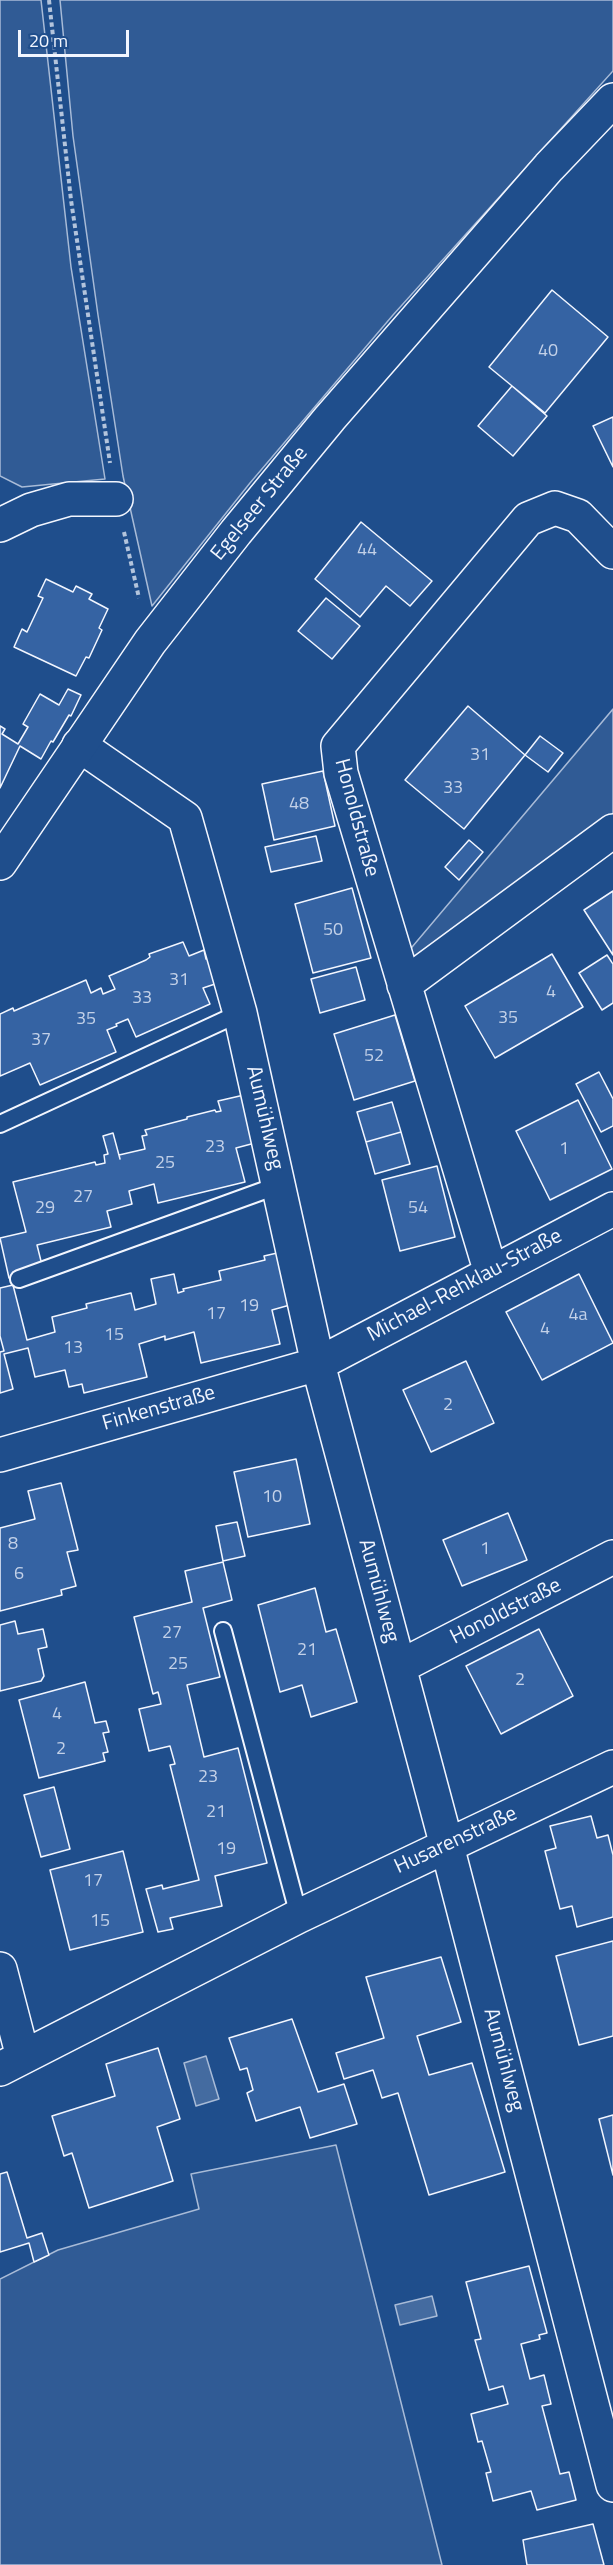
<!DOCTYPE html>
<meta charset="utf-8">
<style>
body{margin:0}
#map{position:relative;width:613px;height:2565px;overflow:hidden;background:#1f4e8c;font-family:"Titillium Web",sans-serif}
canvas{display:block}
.scale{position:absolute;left:18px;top:30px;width:111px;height:27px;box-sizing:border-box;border:3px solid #f2f6ff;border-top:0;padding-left:8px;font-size:18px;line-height:21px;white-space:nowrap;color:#f2f6ff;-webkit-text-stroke:4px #1f4e8c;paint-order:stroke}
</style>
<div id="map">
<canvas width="613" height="2565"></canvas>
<div class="scale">20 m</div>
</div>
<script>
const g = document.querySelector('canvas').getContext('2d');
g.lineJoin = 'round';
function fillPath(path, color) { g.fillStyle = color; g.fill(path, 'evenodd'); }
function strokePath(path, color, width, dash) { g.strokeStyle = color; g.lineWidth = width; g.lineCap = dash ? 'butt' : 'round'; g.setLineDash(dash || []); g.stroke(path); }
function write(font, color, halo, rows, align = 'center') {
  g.font = font + ' "Titillium Web",sans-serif'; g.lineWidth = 4.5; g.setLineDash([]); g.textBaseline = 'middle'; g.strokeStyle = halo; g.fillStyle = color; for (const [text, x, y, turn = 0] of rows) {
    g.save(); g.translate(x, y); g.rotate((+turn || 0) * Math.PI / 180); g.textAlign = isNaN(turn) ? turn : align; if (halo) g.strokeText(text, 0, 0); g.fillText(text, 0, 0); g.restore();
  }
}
const built = new Path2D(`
 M0,0H41L71,267L105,479L22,487L0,476Z
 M60,0H613V71L393,315L250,483L152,606L123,476L98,315L73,136Z
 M613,709V821L410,968L407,953Z
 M336,2145L442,2565H0V2279L58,2250L199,2209L191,2174Z`);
fillPath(built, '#305b95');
strokePath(built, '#a8bbd7', 1.5);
const water = new Path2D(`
 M206,2056L219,2099L196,2106L184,2063Z
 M432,2296L437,2316L400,2325L395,2305Z`);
fillPath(water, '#446ba0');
strokePath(water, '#a8bbd7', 1.5);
const building = new Path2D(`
 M552,290L608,337L545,413L489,367Z
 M512,386L547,416L513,456L478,426Z
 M613,417V467L593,426Z
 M361,522L432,581L410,606L386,586L360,617L315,579Z
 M46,579L73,592L76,586L92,594L89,599L108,609L99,628L102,630L89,658L86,657L76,676L14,647L22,629L27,632L43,598L38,596Z
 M326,598L360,626L332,659L298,631Z
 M68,689L81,695L71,716L69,715L53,742L51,741L41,759L20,746L0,788V726L5,729L2,734L18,744L28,727L23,724L40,694L59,705Z
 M468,706L525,755L464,829L405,780Z
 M540,736L563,753L548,772L525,755Z
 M323,771L335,826L274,840L262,784Z
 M316,836L322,861L271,872L265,847Z
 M469,840L483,852L459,880L445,867Z
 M352,888L371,958L313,973L295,904Z
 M613,891V955L584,910Z
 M183,942L189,956L204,950L206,959L215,957L221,982L203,988L210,1004L136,1037L128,1019L116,1024L117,1026L107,1030L116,1052L40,1085L30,1063L0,1076V1014L13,1008L14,1011L86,980L91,993L101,988L103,994L115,989L109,976L146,960L150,957L149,954Z
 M552,954L583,1007L495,1058L465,1006Z
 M607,955L613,964V1003L602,1010L579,973Z
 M356,967L365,1000L320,1013L311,979Z
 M395,1015L415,1081L354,1100L334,1034Z
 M599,1072L613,1099V1126L601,1132L576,1084Z
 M244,1095L255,1143L236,1148L245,1182L158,1203L154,1184L129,1191L132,1204L107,1211L111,1227L37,1245L43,1269L9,1278L0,1238L26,1232L13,1182L95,1162L96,1165L105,1163L104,1155L108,1154L103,1136L113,1133L120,1159L119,1155L145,1149L142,1136L147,1135L145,1130L187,1119V1117L215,1110L216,1112L221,1111L218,1101Z
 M578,1100L612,1169L550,1200L516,1131Z
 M392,1102L401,1132L366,1142L357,1112Z
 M401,1132L410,1164L375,1174L366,1142Z
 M437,1166L455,1237L400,1251L382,1180Z
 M286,1251L297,1303L272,1310L280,1344L201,1363L194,1332L165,1340V1336L139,1344L147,1377L84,1393L82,1384L69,1387L65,1370L35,1377L28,1348L4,1354L13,1389L0,1393V1352L4,1351L0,1336V1288L13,1285L27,1340L55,1332L52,1317L87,1308L86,1304L131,1293L135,1310L156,1304L151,1279L174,1274L178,1293L184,1291L183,1289L221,1280L219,1271L265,1260L264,1256Z
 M579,1274L613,1343L542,1380L506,1312Z
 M466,1361L494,1423L431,1452L403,1390Z
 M296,1459L310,1524L248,1537L234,1472Z
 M61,1483L78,1550L67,1552L76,1586L61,1590L62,1595L0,1611V1528L35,1519L28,1491Z
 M508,1513L527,1560L462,1586L443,1540Z
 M237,1522L245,1556L223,1561L216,1526Z
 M223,1562L232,1600L203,1608L220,1677L187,1685L204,1757L238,1748L267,1863L215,1876L222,1906L170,1918L173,1929L158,1932L146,1889L162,1885L163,1889L199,1880L170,1765L175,1764L170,1746L149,1751L139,1709L161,1704L158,1692L153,1694L134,1617L192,1602L185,1571Z
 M315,1588L326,1632L336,1629L357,1702L311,1717L302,1685L280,1692L258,1605Z
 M15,1621L18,1634L43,1629L47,1647L38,1649L44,1676L41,1681L0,1691V1625Z
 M539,1629L573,1696L501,1734L466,1666Z
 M85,1682L95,1723L106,1721L109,1732L103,1733L108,1752L103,1753L105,1761L39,1778L19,1700Z
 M54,1787L70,1849L41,1857L24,1795Z
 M591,1816L597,1838L608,1835L613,1855V1917L577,1927L572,1906L560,1909L545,1851L556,1848L550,1826Z
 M123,1851L143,1932L70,1950L50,1870Z
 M613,1941V2036L579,2045L556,1956Z
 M441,1957L461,2022L417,2036L429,2075L472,2063L505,2172L429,2195L398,2093L382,2098L373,2070L344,2079L336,2053L384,2038L366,1977Z
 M292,2019L318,2092L344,2084L357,2124L310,2138L300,2107L256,2121L247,2093L253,2090L247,2068L240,2070L229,2038Z
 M158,2048L180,2119L157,2127L173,2181L89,2208L72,2153L64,2156L52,2116L115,2096L106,2064Z
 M613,2115V2175L599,2119Z
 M7,2172L27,2238L42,2233L49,2255L34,2262L29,2243L0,2252V2174Z
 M529,2266L547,2333L539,2335L540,2339L521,2344L530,2379L544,2375L551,2404L542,2406L560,2474L569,2472L576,2500L537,2510L531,2491L493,2501L486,2473L491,2472L482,2441L478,2442L471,2414L508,2404L503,2386L489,2390L475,2340L481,2339L466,2282Z
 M593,2524L604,2565H527L523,2540Z`);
fillPath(building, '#3563a3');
strokePath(building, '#f2f6ff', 1.5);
const service = new Path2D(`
 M0,1124L240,1013
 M19,1279L279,1185
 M223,1631L299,1916`);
const minor = new Path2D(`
 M0,525L31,510L69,499H116
 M79,745L185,818L240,1013L318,1364L447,1846L613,2485
 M404,985L613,831
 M491,1273L341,773L338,746L528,519L555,508L578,516L613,552
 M0,1455L318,1364L613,1209
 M399,1667L613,1557
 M0,1969L23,2057
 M0,2069L299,1916L613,1767`);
const tertiary = new Path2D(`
 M0,863L150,642L236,532L330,418L549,167L613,100`);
strokePath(service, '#f2f6ff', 20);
strokePath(minor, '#f2f6ff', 36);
strokePath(tertiary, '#f2f6ff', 36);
strokePath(new Path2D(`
 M49,0L71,200L110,463
 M124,532L139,598`), '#b3c4dc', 4, [4.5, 3]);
strokePath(service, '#1f4e8c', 16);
strokePath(minor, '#1f4e8c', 33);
strokePath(tertiary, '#1f4e8c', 33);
write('18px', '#c3d1e8', null, [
 ["40",548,352],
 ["44",367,551],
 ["31",480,756],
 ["33",453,789],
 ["48",299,805],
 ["50",333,931],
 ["31",179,981],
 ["4",551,993],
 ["33",142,999],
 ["35",508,1019],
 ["35",86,1020],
 ["37",41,1041],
 ["52",374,1057],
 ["23",215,1148],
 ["1",564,1150],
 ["25",165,1164],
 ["27",83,1198],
 ["29",45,1209],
 ["54",418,1209],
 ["19",249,1307],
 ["17",216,1315],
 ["4a",578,1316],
 ["4",545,1330],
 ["15",114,1336],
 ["13",73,1349],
 ["2",448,1406],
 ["10",272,1498],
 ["8",13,1545],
 ["1",485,1550],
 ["6",19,1575],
 ["27",172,1634],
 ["21",307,1651],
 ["25",178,1665],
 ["2",520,1681],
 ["4",57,1715],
 ["2",61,1750],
 ["23",208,1778],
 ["21",216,1813],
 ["19",226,1850],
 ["17",93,1882],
 ["15",100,1922]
]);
write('21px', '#f2f6ff', '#1f4e8c', [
 ["Egelseer Straße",260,504,-51],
 ["Honoldstraße",356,818,75],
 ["Aumühlweg",264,1118,77],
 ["Michael-Rehklau-Straße",465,1286,-28],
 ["Finkenstraße",159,1409,-16],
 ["Aumühlweg",378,1591,75],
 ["Honoldstraße",506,1612,-27],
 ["Husarenstraße",456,1841,-25],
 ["Aumühlweg",503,2060,75]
]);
</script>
